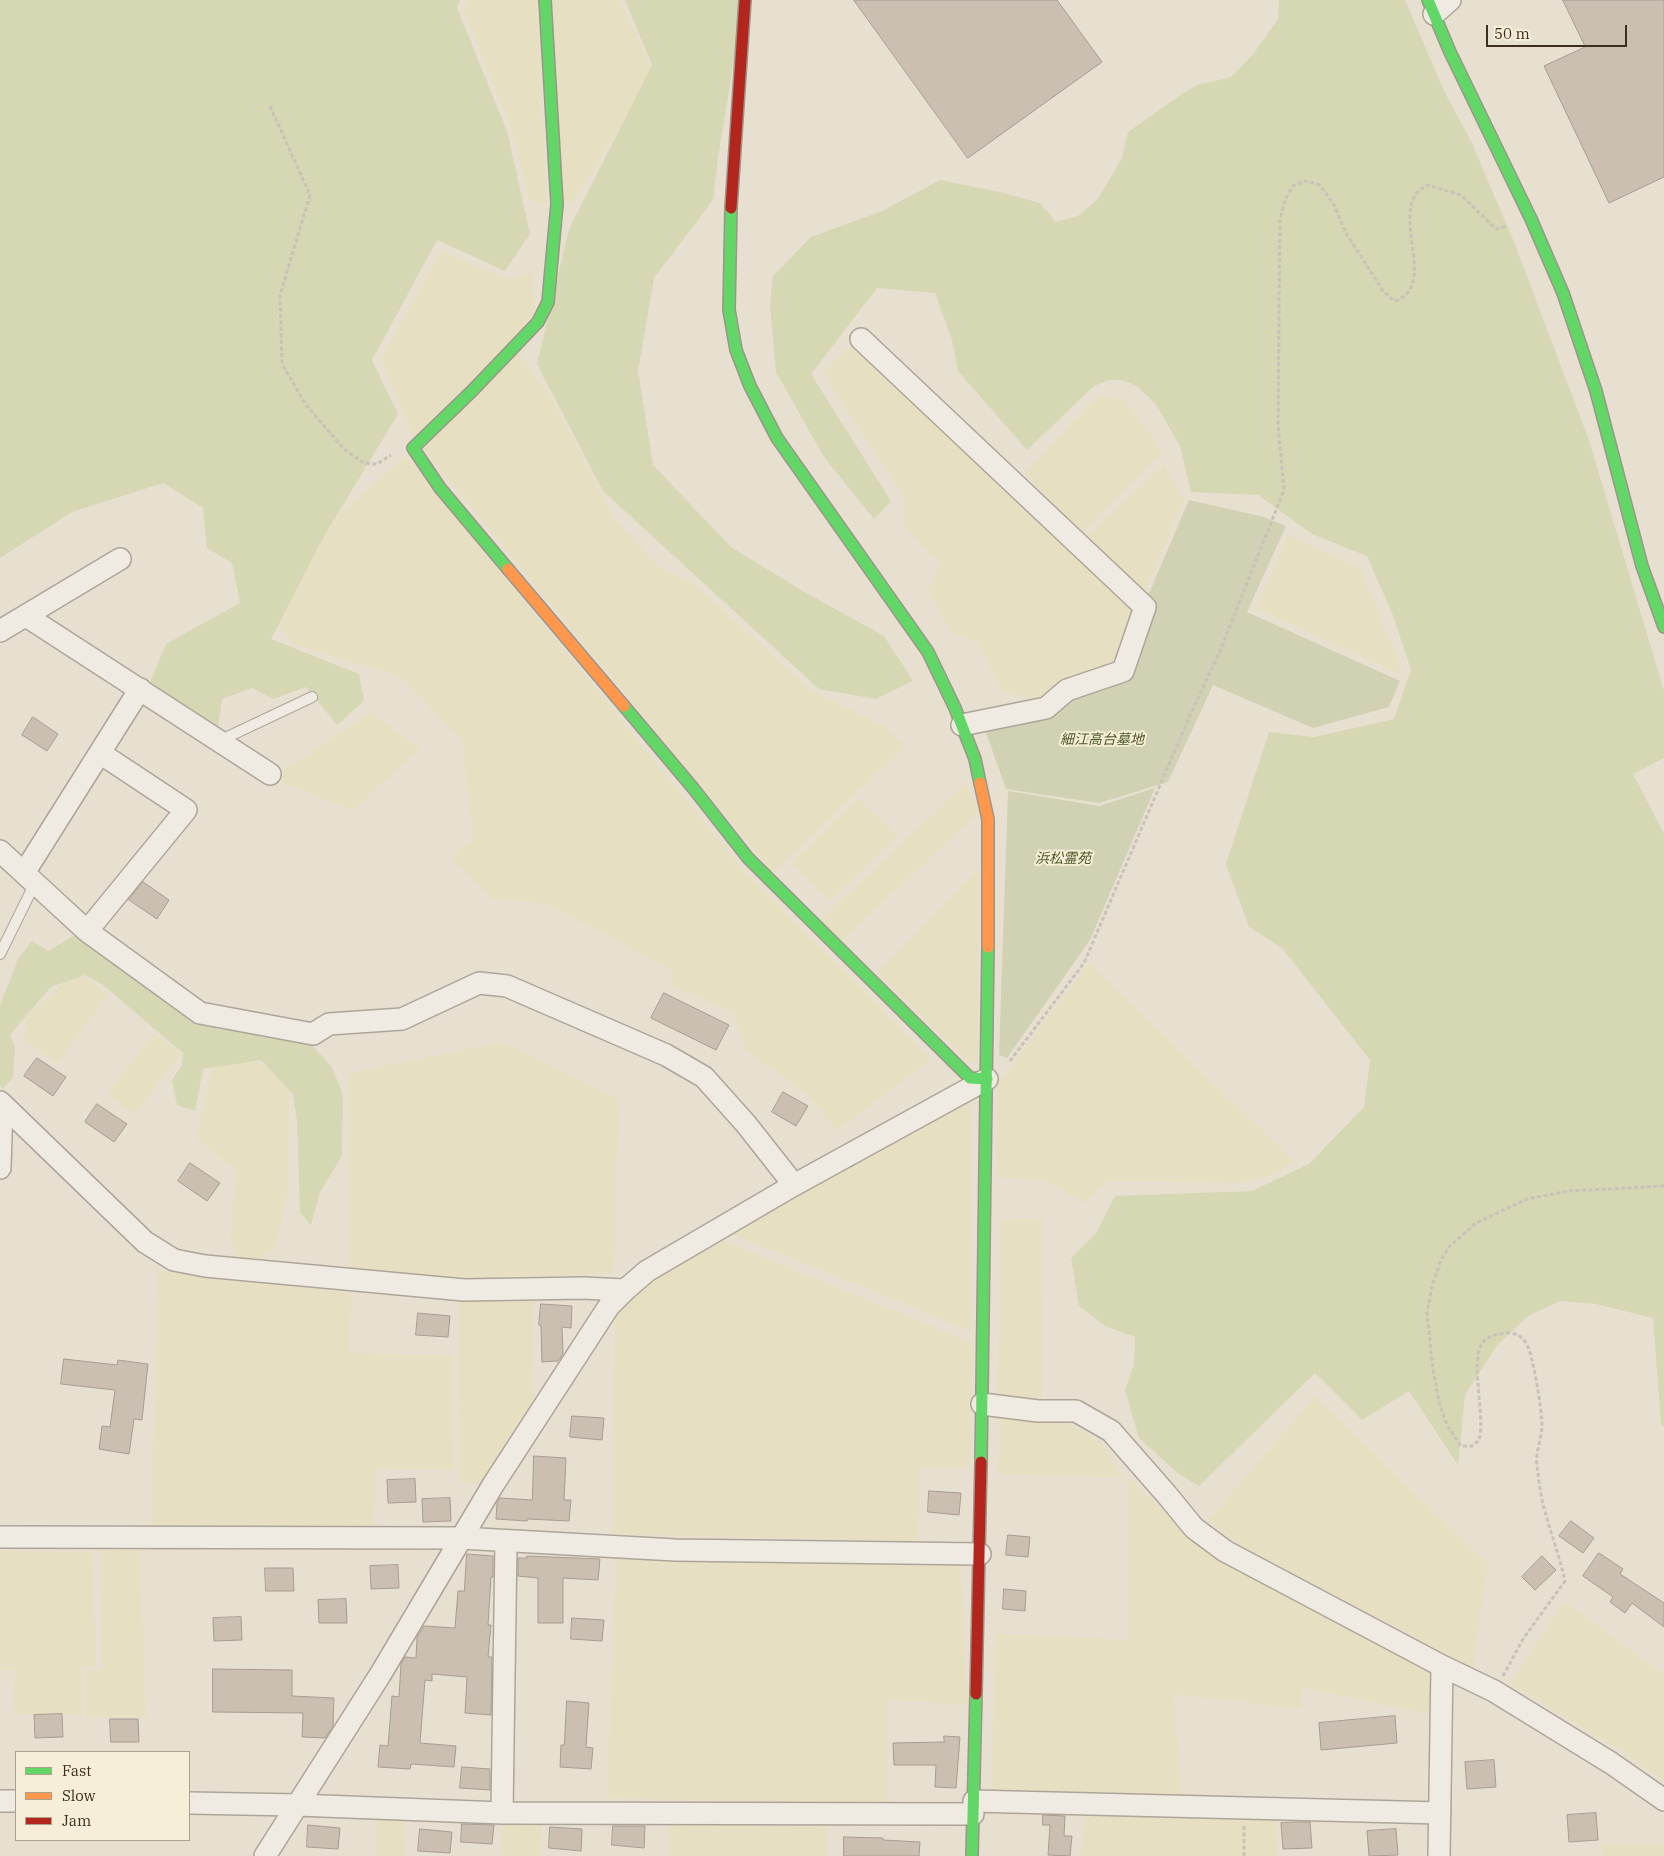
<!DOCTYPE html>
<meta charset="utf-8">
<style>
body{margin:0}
#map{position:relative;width:1664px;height:1856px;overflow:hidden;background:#e7e0d1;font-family:"IBM Plex Serif",serif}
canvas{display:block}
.legend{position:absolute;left:15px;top:1751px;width:175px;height:90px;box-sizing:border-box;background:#f7eed8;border:1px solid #ada18e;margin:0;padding:6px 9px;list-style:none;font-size:15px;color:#3d2e20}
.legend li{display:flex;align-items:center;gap:10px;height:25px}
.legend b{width:25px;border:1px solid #ada18e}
.scale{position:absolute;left:1486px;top:25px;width:141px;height:22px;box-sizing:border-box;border:2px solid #3d2e20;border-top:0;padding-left:6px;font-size:15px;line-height:18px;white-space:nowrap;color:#3d2e20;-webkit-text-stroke:4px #f7eed8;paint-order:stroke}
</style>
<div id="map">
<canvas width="1664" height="1856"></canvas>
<ul class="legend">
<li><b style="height:6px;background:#63d668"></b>Fast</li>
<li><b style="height:6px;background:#ff974d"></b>Slow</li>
<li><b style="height:6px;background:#b3261e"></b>Jam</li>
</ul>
<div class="scale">50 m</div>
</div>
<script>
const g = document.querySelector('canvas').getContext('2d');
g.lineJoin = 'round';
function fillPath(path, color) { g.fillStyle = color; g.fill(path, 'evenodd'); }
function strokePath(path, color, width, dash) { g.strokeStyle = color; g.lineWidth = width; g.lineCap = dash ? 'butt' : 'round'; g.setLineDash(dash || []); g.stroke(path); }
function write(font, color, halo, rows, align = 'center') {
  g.font = font + ' "IBM Plex Serif","Noto Sans JP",serif'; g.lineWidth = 4; g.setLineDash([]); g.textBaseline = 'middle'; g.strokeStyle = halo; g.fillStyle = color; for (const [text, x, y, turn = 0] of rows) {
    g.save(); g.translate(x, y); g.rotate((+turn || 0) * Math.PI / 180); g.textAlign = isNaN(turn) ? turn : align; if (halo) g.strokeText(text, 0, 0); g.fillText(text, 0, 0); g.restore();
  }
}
fillPath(new Path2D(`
 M468,0H537L547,204L529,200L513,132L464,11Z
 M549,0H620L653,72L572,205L561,198Z
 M441,251L508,279L534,273L535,317L415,441L381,359Z
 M856,341L1138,608L1114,666L1040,699L1003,693L977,642L951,632L928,591L940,562L927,551L903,524L904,497L823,373Z
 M517,350L554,403L614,518L658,566L693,583L812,691L885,726L905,747L773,873L422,448Z
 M1097,396L1126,400L1163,452L1080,534L1025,473Z
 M406,456L741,867L931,1059L837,1131L804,1091L747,1052L734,1013L672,986V970L546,904L493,899L451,858L473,838L462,741L400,676L295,645L267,614L304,546Z
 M1164,464L1184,500L1144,595L1084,539Z
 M1288,535L1361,568L1401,668L1399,674L1256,608Z
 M371,712L420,749L353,810L279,782L277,775Z
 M966,783L979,812L840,943L821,919Z
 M858,798L898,836L829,901L791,863Z
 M978,869V1059L971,1064L877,973Z
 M1089,963L1294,1161L1273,1175L1239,1183L1107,1181L1084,1203L1045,1181L996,1177L997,1080L1002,1078Z
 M79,974L109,993L58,1064L24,1039L27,1017L64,982Z
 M154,1033L181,1054L134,1115L107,1094Z
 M503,1042L619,1099L614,1273L460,1279L349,1273L348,1073Z
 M218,1044L290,1078L287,1196L276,1248L263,1258H238L230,1243L236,1171L196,1138Z
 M970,1093L971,1331L729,1233Z
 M1043,1218L1042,1400L1003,1398L998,1395L1000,1219Z
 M724,1241L973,1343L970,1467L920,1468L918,1541L612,1534L615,1314L650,1279Z
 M158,1270L351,1293L350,1353L452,1355L454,1470L377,1469L373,1533L151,1532Z
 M458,1298H534L533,1408L484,1484L459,1482Z
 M1315,1396L1488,1564L1473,1668L1242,1546L1208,1520Z
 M1000,1418L1068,1424L1101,1442L1124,1478L998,1474Z
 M1128,1477L1201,1548L1429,1669L1434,1715L1303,1688L1301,1709L1174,1694L1182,1796L991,1792L996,1633L1128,1640Z
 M101,1550H140L146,1718H86V1671L102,1670Z
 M0,1551L93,1552L96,1667L81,1668L82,1715L13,1714L15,1670H0Z
 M616,1552L960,1559L968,1705L888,1700V1805L607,1798Z
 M1564,1601L1664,1675V1781L1623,1752L1510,1684Z
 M1092,1810L1276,1815L1278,1856H1081L1084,1819Z
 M375,1816L404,1817L406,1856H375Z
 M503,1817L542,1818L541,1856H501Z
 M669,1818L827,1819L826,1856H668Z
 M1602,1843L1664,1844V1856H1602Z`), '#e6dfc2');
fillPath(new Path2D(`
 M0,0H460L457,8L507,131L530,234L505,271L437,240L372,360L398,414L324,536L271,639L359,674L364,701L337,725L306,687L273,699L252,688L222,699L218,730L150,682L166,644L240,603L232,563L207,548L203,508L163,483L72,512L0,558Z
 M625,0H744L719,151L713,200L654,278L638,371L653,465L731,547L801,590L884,636L913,681L876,699L819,689L603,491L537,364L569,229L652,65Z
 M1279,0H1405L1445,93L1471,141L1514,242L1589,440L1664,691V758L1633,774L1664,834V1427L1661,1423L1653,1318L1596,1304L1560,1301L1528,1316L1498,1344L1465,1395L1458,1465L1409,1391L1362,1420L1315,1373L1199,1486L1179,1474L1139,1438L1125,1390L1134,1365L1135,1337L1105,1326L1079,1306L1071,1258L1096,1233L1115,1196L1252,1191L1309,1164L1364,1107L1370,1060L1282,948L1249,927L1226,864L1269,732L1314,737L1394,719L1411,670L1392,613L1367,556L1312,534L1258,495L1191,492L1180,446L1155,403L1138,387L1123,380H1109L1094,386L1027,450L958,371L952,340L935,293L877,288L811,374L891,501L874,519L824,457L776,372L770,305L773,276L811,237L882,211L940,180L1000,192L1040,203L1056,222L1078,216L1097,200L1122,158L1128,132L1183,93L1198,85L1231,77L1254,53L1278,19Z
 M82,931L119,961L217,1029L308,1041L332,1067L343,1095L342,1156L320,1192L311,1225L300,1213L297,1121L293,1094L261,1060L203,1069L195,1111L177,1105L172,1080L182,1065L183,1053L103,985L85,975L51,987L18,1025L10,1036L15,1046L13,1077L3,1089L0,1085V1005L19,957L32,941L48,951Z`), '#d6d7b3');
fillPath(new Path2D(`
 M1189,500L1264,517L1286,526L1247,612L1400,681L1389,707L1313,728L1213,685L1168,782L1099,803L1006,789L979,713L1047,704L1114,675Z
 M1155,788L1090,940L1007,1058L999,1055L1008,791L1099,806Z`), '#d1d1b3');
const building = new Path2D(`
 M854,0H1057L1102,62L968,158Z
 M1563,0H1664V177L1609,203L1544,66L1585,47Z
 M33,717L58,734L47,751L22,735Z
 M143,882L169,900L157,919L129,900Z
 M664,993L729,1025L716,1050L651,1018Z
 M37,1058L66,1077L53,1096L24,1076Z
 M783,1092L808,1106L796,1126L772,1112Z
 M97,1104L127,1124L114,1142L85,1122Z
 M190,1163L220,1183L207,1201L178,1181Z
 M541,1304L572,1306L571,1328L562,1327L563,1354L558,1361L542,1362L541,1326L539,1325Z
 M418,1313L450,1316L448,1337L416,1335Z
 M64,1359L117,1365L118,1360L148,1364L142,1420L134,1419L129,1454L99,1449L102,1426L110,1427L115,1390L61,1384Z
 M572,1416L604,1418L602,1440L570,1437Z
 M534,1456L566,1458L564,1500H571L569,1521L528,1519L527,1521L496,1519L497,1503L500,1498L532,1500Z
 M415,1479L416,1502L388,1503L387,1480Z
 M929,1491L961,1493L959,1515L928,1512Z
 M450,1498L451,1521L423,1522L422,1499Z
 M1571,1521L1594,1538L1583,1553L1559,1536Z
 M1008,1535L1030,1537L1028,1557L1006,1555Z
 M1599,1553L1623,1569L1620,1574L1664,1603V1627L1632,1603L1625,1613L1610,1602L1613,1597L1583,1576Z
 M467,1554L493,1556V1577H491L488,1625H491L488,1657H492L491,1715L465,1713L467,1677L432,1674V1681L425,1680L420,1743L456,1746L454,1767L411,1764L410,1769L378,1767L380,1745L388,1746L392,1696L399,1697L401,1664L405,1657L416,1658L417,1637L424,1626L455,1628L458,1591H464Z
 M527,1556L600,1559L598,1580L563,1578V1623H538V1578L518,1576V1558H527Z
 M1542,1556L1556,1570L1535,1590L1522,1577Z
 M398,1565L399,1588L371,1589L370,1566Z
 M265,1568H293L294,1591H266Z
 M1004,1589L1026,1591L1025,1611L1003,1609Z
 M346,1599L347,1623H319L318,1600Z
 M241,1617L242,1640L214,1641L213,1618Z
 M572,1618L604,1620L602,1641L571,1639Z
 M213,1669L292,1670V1696L334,1698L333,1726L325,1738L302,1737L303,1713L213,1712Z
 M567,1701L589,1703L586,1747L593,1748L591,1769L560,1767L561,1745H564Z
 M62,1714L63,1737L35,1738L34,1715Z
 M1395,1716L1397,1743L1321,1750L1319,1723Z
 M110,1719H138L139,1742H111Z
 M944,1736L960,1737L956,1788L935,1787L936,1765H894L893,1743L944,1742Z
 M1494,1760L1496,1787L1467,1789L1465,1762Z
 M462,1767L490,1769V1790L460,1788Z
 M1596,1813L1598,1840L1569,1842L1567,1815Z
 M1043,1815L1065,1816L1064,1836H1072L1070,1856L1048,1855L1050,1825H1043Z
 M1296,1822H1310L1312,1848L1283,1849L1281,1823Z
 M462,1824L494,1825L492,1844L461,1842Z
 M308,1825L340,1828L338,1849L307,1847Z
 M613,1826H645L644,1848L612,1845Z
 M550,1827L582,1829L581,1851L549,1848Z
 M420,1829L452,1832L450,1853L418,1851Z
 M1396,1829L1398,1855L1369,1856L1367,1831Z
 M844,1837L883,1838V1840L920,1842L919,1856H844Z`);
fillPath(building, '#cbbfb2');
strokePath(building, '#a89c90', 1);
const lane = new Path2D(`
 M219,741L312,697
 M0,954L35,883`);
const street = new Path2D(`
 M1434,14L1450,0
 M861,339L1145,607L1123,671L1067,690L1046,708L962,725
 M26,616L270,774
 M0,631L120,559
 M0,851L87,931L200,1013L313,1034L329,1024L402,1019L479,983L507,986L666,1055L704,1077L746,1124L794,1185
 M24,873L140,689
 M87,931L186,810L100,753
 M0,1102L145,1242L174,1260L205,1266L464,1290L583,1288L625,1290L647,1271L794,1185L987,1079
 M0,1168L2,1104
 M982,1404L1038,1411H1076L1111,1431L1167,1495L1194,1528L1225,1551L1442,1666L1494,1691L1611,1763L1664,1800
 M0,1537L461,1538L675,1550L980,1554
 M0,1801H16
 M974,1801L1440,1813
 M189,1803L297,1805L502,1813L973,1814
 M502,1813L506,1541
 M265,1856L380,1675L493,1485L609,1306L625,1290
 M1439,1856L1442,1666`);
const fast = new Path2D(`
 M1428,0L1450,52L1531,219L1563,293L1596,391L1642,566L1664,627
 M731,208L729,310L736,350L750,386L777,438L928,652L955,708L975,759L980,783
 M508,569L440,488L413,448L472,391L538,322L548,302L557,204L545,0
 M624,706L693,788L748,858L970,1078L987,1079
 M981,1462L988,947
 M972,1856L976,1694`);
const slow = new Path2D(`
 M508,569L624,706
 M980,783L988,819V947`);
const jam = new Path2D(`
 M731,208L745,0
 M976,1694L981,1462`);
strokePath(lane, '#ada599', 12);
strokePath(street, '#ada599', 24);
strokePath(fast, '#9c958a', 14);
strokePath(slow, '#9c958a', 14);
strokePath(jam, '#9c958a', 14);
strokePath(new Path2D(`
 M270,106L310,195L280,295L282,364L306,405L344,449L364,463L377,464L391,455
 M1010,1061L1084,963L1190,715L1220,651L1284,490L1278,424L1280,219L1285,200L1293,186L1305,181L1320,185L1333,203L1346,233L1383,291L1394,301C1436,289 1397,226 1415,195C1417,191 1424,188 1427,185L1461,195L1496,229L1508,226
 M1503,1676L1523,1639L1565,1581C1560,1558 1552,1537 1546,1515C1541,1500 1539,1482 1537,1466C1535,1453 1542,1438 1542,1425C1542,1411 1533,1353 1526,1343C1521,1335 1515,1333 1507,1333C1498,1334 1489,1335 1483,1342C1469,1360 1486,1416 1479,1440L1472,1446H1461L1447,1425L1440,1406L1433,1370L1427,1313L1433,1282L1441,1260L1449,1247L1476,1223L1527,1199L1569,1191L1664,1186
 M1244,1826V1856`), '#c8c2b9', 3, [4, 2.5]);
strokePath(lane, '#efebe3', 10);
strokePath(street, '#efebe3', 21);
strokePath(fast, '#63d668', 11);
strokePath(slow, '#ff974d', 11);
strokePath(jam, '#b3261e', 11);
write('italic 14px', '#4d5a26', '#f7eed8', [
 ["細江高台墓地",1102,740],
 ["浜松霊苑",1063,859]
]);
</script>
